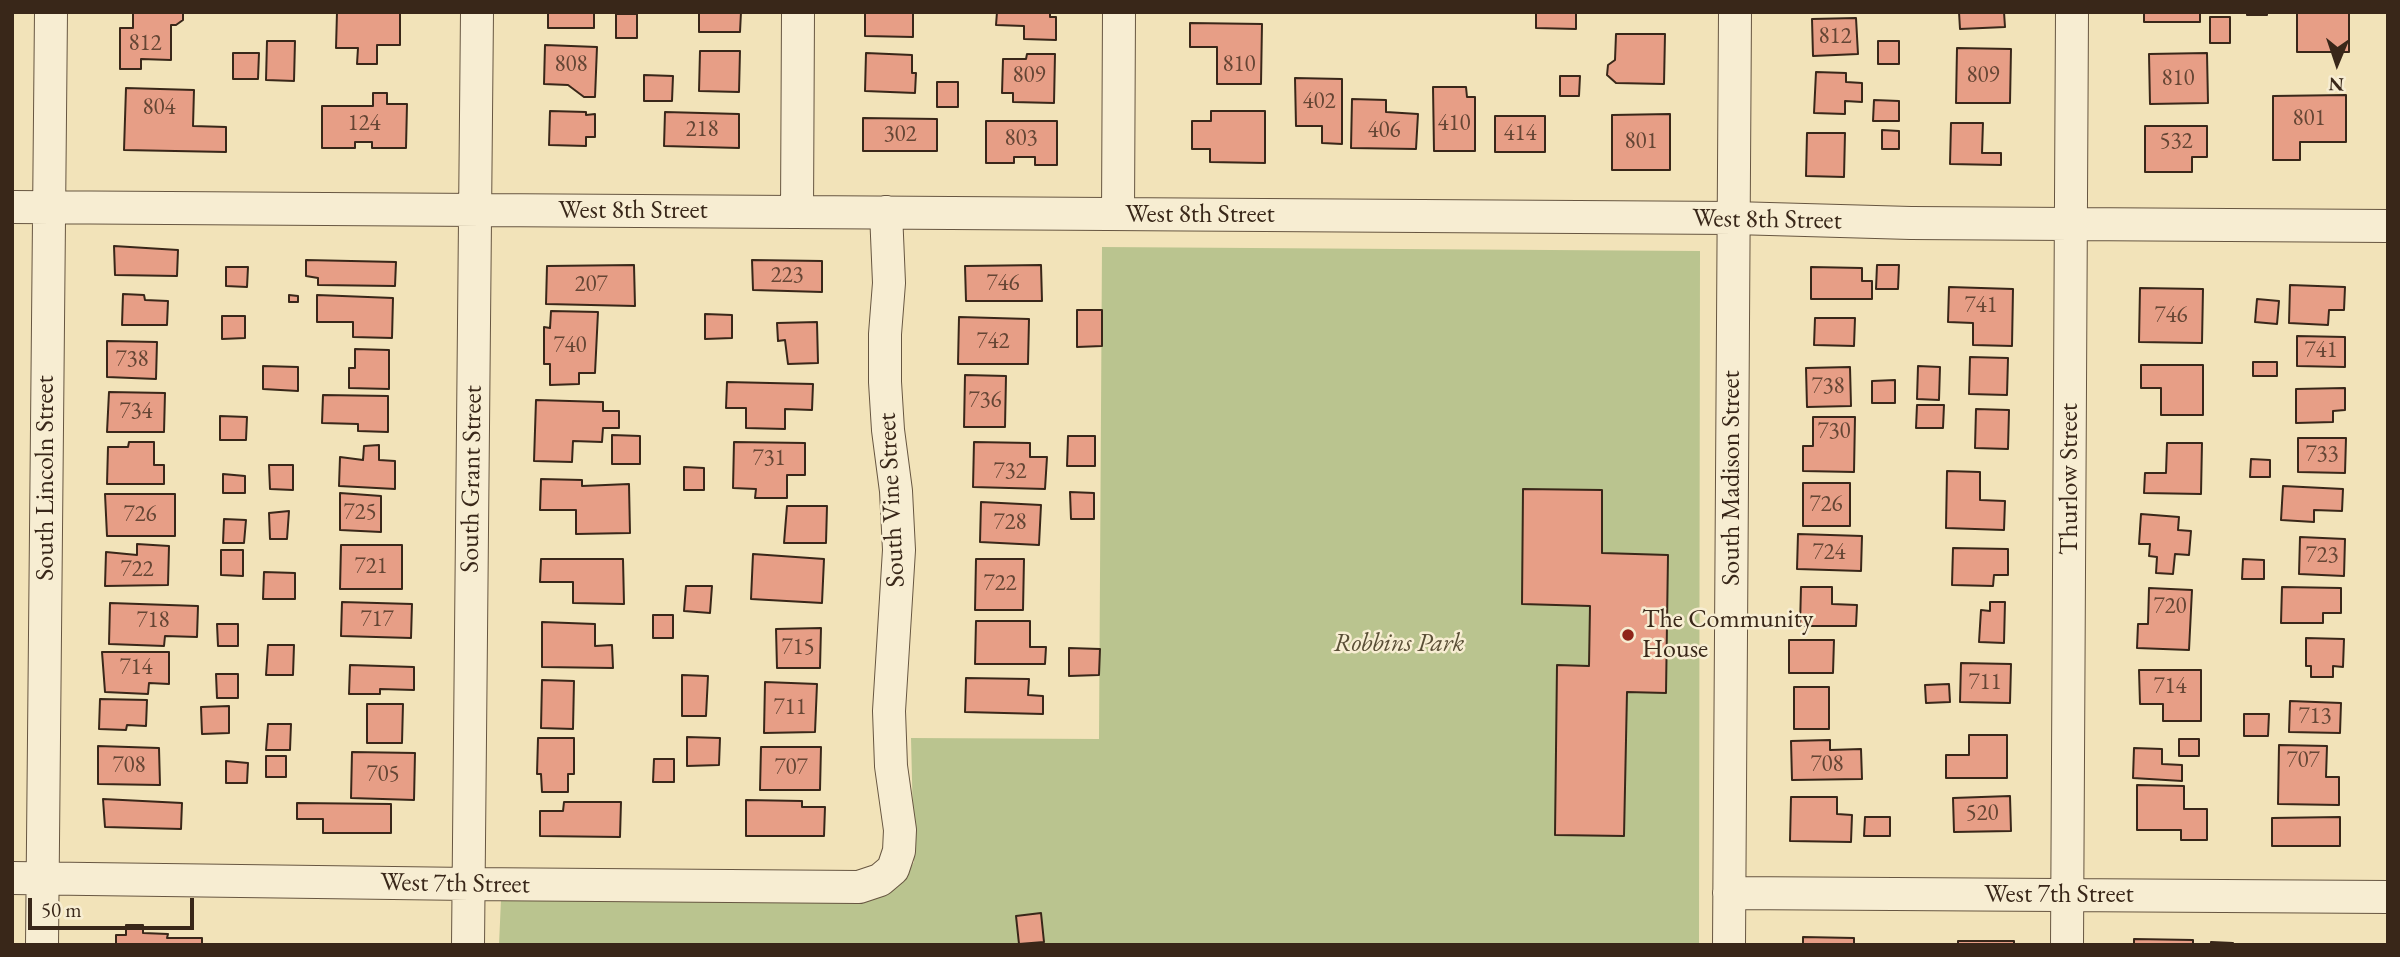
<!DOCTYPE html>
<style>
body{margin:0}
#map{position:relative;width:2400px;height:957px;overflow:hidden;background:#f2e3b9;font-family:"EB Garamond",serif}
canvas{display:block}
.frame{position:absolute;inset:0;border:14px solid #392719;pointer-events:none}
.north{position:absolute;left:2302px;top:28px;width:70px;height:70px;-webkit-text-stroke:5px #f7edd2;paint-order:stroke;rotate:182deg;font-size:19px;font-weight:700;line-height:28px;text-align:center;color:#392719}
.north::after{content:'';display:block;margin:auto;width:24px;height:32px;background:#392719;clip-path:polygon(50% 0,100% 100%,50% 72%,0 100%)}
.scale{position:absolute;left:28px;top:898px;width:166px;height:32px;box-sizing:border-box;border:4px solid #392719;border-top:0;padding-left:9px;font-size:21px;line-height:24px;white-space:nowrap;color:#392719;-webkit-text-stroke:5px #f7edd2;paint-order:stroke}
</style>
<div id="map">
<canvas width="2400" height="957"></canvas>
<div class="frame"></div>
<div class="north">N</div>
<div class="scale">50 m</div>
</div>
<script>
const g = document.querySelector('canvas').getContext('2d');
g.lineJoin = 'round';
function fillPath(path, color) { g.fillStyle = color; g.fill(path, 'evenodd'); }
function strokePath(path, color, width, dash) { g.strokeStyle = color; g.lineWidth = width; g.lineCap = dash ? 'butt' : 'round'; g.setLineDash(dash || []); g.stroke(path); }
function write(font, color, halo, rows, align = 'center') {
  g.font = font + ' "EB Garamond",serif'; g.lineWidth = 5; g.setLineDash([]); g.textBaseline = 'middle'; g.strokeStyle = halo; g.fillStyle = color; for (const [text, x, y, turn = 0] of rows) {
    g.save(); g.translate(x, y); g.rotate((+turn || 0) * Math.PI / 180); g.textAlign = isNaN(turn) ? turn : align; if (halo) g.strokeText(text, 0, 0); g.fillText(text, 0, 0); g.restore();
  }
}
fillPath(new Path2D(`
 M1102,247L1700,251L1699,945H499L501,899L869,901C893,891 901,885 914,862L911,738L1099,739Z`), '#bac48f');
const building = new Path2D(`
 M133,12H183V20L176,25H171V60L141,59V69H120V28H133Z
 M337,12H400V45H377V64H357L358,48H336Z
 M548,12H594V28H548Z
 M699,12H741L740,32H699Z
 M865,12H913V37L865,36Z
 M997,12H1050V17H1056V40L1024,39V26L996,25Z
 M1536,12H1576V29L1536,28Z
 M1959,12H2004L2005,27L1960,29Z
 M2144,12H2200V22H2144Z
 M2247,12H2267V15H2247Z
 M2297,12H2349V52H2297Z
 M616,14H637V38H616Z
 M2210,17H2230V43H2210Z
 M1856,18L1858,54L1813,56L1812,19Z
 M1190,23L1262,24L1261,84H1217V47H1190Z
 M1616,34H1665L1664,84L1616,83L1607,75L1608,65L1615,60Z
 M267,41H295L294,81L266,80Z
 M1878,41H1899V64H1878Z
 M545,45L597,47L595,97H584L568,85L544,84Z
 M1957,48L2011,49L2010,103H1956Z
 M700,51H740L739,92L699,91Z
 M233,53H259L258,79H233Z
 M866,53L912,55V73H916L915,93L865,91Z
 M2207,53L2208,103L2150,104L2149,54Z
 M1027,54H1055L1054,103L1013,102V93H1002L1003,59H1026Z
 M1816,72L1846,73V82L1862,83V102L1845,101V114L1814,113Z
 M644,75L673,76L672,101H644Z
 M1560,76H1580L1579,96H1560Z
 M1295,78L1342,79V144L1322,143V126H1296Z
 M937,82H958V107H937Z
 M1433,87H1466L1467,97H1475V151H1434Z
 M126,88L194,90L193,126L226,127V152L124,150Z
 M373,93H387V104H407L406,148H372V142H355V148H322V106H373Z
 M2346,95V142H2300V160H2273V96Z
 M1352,99L1386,100V112L1418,114L1416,149L1351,148Z
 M1874,100L1899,101V121H1873Z
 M550,111L586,112V115L595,114V137H586V146L549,145Z
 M1211,111H1265V163L1210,162V149H1192V121H1211Z
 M665,112L739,114V148L664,146Z
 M1670,114V170H1612V115Z
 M1495,116H1545V152H1495Z
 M863,118L937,119V151H863Z
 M986,121H1057V165H1035V157H1014V163H986Z
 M1951,123H1983L1982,153H2001V165L1950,164Z
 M2145,126H2207V157H2192V172H2145Z
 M1882,130L1899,131V149H1882Z
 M1807,133H1845L1844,177L1806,176Z
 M114,246L178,250L177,276L115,275Z
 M306,260L396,262L395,286L318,285V278L306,276Z
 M752,260L822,261V292L753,290Z
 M634,265L635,306L546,304L547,266Z
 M1041,265L1042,301H966L965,266Z
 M1877,265H1899L1898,289H1876Z
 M226,267H248L247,287L226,286Z
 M1811,267L1862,268V281H1872V299H1811Z
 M2290,285L2345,287L2344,310H2329L2328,325L2289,323Z
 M1949,287L2013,289L2012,346L1973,345V323L1948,322Z
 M2140,288L2203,289L2202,343L2139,342Z
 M123,294L144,295L145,300L168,301L167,325H122Z
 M289,295L298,296V302H289Z
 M317,295L393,298L392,338L353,337V322H317Z
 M2257,299L2279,301L2277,324L2255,322Z
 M1077,310H1102V346L1077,347Z
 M551,311L598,312L595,373H579V384L550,385V364H544V327L550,328Z
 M705,314L732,315V338L705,339Z
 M222,316H245V338L222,339Z
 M959,317L1029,319L1028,364H958Z
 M1815,318H1855L1854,346L1814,345Z
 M817,322L818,363L788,364L785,340L778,341L777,323Z
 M2297,336L2345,337V367L2297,366Z
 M107,341L157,342L156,379L107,377Z
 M355,349L389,350V389L349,388V368H355Z
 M1970,357L2008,358L2007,395L1969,394Z
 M2253,362H2277V376H2253Z
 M2141,365H2203V415H2161V388H2141Z
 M263,366L298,367V391L263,389Z
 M1918,366L1940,367L1939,400L1917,399Z
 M1850,367L1851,406L1807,407L1806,368Z
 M965,375L1006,376L1005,427H964Z
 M1895,380V403H1872V381Z
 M727,382L813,384L812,410L785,409V429L746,428V408H726Z
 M2345,388V410L2333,411V422L2296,423V389Z
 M109,392L165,393L164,432H107Z
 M323,395L388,396V432L358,431V424L322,423Z
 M536,400L603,402V411H619V428H603L602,442L573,441L572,462L534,461Z
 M1917,405H1944L1943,428H1916Z
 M1976,409L2009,410L2008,449L1975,448Z
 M220,416L247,417L246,440H220Z
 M1813,417H1855L1854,472L1803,471V446H1813Z
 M612,435L640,436V464H612Z
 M1068,436H1095V466H1067Z
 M2298,438H2346L2345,473L2298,472Z
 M129,442H154V465H164V484H107L108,447H128Z
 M734,442L805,443V475H787V498H755L756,489L733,488Z
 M974,442L1030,443V457H1047L1045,489L973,487Z
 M2167,443H2202L2201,494L2144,493L2145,473H2166Z
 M379,445V460L395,461V489L339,486L340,457L363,460L364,446Z
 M2251,459L2270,460V477H2250Z
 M269,465H293V490L270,489Z
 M684,467L704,468V490H684Z
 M1947,471L1980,472V500L2005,501L2004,530L1946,528Z
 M223,474L245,476V493H223Z
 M541,479L582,480V486L629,484L630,533L576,534V510H540Z
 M1803,483H1850V526H1803Z
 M2283,486L2343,489L2342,511L2314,510V522L2281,520Z
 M1523,489L1602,490V553L1668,555L1666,693L1627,692L1624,836L1555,835L1557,665L1589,666L1590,606L1522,604Z
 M1070,492L1094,493V519H1071Z
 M340,493L381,496V532L340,530Z
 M105,494H175V536H107Z
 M981,502L1041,505L1039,545L980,542Z
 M787,506H827L826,543H784Z
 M289,511L287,539H270L269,513Z
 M2141,514L2179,517L2178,530L2191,531L2189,555L2175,554L2173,574L2156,573L2157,557L2149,556L2150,544H2139Z
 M224,519L246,520L244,543H223Z
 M1798,534L1862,536L1861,571L1797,569Z
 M2300,537L2345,539L2344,576L2299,574Z
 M137,544L169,546L168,585L105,586L106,552L137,555Z
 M341,545H402V589H340Z
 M1953,548L2008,549V575H1994L1993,586L1952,585Z
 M221,550H243V576L221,575Z
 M753,554L824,559L822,603L751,599Z
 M541,559H623L624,604L573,603V582H540Z
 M976,559H1024L1023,610H975Z
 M2243,559L2264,560V579H2242Z
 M264,572L295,573V599H263Z
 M686,586H712L710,613L684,611Z
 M1801,587H1832V604L1857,605L1856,626H1800Z
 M2282,587L2341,588V613H2323V623H2281Z
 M2149,588L2192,590L2189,650L2137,648L2138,624H2148Z
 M342,602L412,604L411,638L341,636Z
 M1990,602H2005L2004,643L1979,642L1981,610L1990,611Z
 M110,603L198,606L197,637L165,636L164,646L109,644Z
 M653,615H673V638H653Z
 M976,621H1030V647H1046L1045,664H975Z
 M542,622L595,624V646L612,645L613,668L542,667Z
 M217,624H238V646H218Z
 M821,628L820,668H777L776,629Z
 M2306,638L2344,639L2343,667L2333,666V677H2311V666H2306Z
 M1789,640H1834L1833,673H1789Z
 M268,645H294L293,675H266Z
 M1069,648L1100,649L1099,675L1069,676Z
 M102,652H169V684L149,683L148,694L105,692Z
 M1961,663L2011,664L2010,703L1960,702Z
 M350,665L414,667V690L380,689V694H349Z
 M2139,670H2201V721H2163V704H2140Z
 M216,674H238V698H217Z
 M682,675L708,676L706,716H682Z
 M966,678L1029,679L1028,695L1043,696V714L965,712Z
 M542,680L574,681L573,729L541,728Z
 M765,682L817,684L815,732L764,733Z
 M1949,684L1950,702L1926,703L1925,685Z
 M1794,687H1829V729H1794Z
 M100,699L147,700L146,726L127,725L126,730L99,729Z
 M2290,701L2341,703L2340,733L2289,732Z
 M367,704H403L402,743H367Z
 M229,706V733L202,734L201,707Z
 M2244,714H2269L2268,736H2244Z
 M268,724H291L290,750H266Z
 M1969,735H2007V778H1946V755H1969Z
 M687,737L720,738L719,765L687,766Z
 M538,738H574V774H568V792H542L541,774H537Z
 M2179,739H2199V756H2179Z
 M1830,740V750L1861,749L1862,779L1792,780L1791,741Z
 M2279,745L2327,746L2326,777H2339V805L2278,804Z
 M98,746L159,748L160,785L98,784Z
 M761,747H821L820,790H760Z
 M2134,748L2162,749V764L2182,765V781L2133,778Z
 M352,752L415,753L414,800L351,798Z
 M266,756H286V777H266Z
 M654,759H674V782H653Z
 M226,761L248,763L247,783H226Z
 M2137,785L2184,786V809H2207V840H2181V830H2137Z
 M2010,796L2011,831L1954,832L1953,798Z
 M1791,797H1837V814L1852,815L1851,842L1790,841Z
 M103,799L182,803L181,829L105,827Z
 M746,800L802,801V807H825L824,836H746Z
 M564,802H621L620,837L540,836V811H563Z
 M297,803L391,804V833H323V819H297Z
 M1865,817H1890V836H1864Z
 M2340,817V846H2272V818Z
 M1041,913L1044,942L1019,944L1016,916Z
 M126,925H143V933L168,934L167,938H202V945H116V935H126Z
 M1803,937L1854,938V945H1803Z
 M2134,939L2193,940V945H2134Z
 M1958,941H2014V945H1958Z
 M2211,942L2233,943V945H2211Z`);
fillPath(building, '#e79e86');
strokePath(building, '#392719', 2);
const minor = new Path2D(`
 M12,207L1734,218L1911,223L2388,226
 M797,212L798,12
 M1118,214L1119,12
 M12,878L469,884L859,887L880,880L893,869L899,851L900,830L891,766L889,711L899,550L896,491L888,430L885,382V334L889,283L886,212
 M1729,893L2388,897
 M42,945L51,12
 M468,945L477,12
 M1729,945L1735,12
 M2067,945L2072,12`);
strokePath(minor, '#675641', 34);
strokePath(minor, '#f7edd2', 32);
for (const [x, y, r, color] of [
 [1628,635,7,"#8f2418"]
]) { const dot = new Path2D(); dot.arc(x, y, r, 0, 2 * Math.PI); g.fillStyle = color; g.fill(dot); strokePath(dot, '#f7edd2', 2.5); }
write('23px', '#644534', null, [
 ["812",1835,37],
 ["812",145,44],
 ["808",571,65],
 ["810",1239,65],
 ["809",1029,76],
 ["809",1983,76],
 ["810",2178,79],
 ["402",1319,102],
 ["804",159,108],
 ["801",2309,119],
 ["124",364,124],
 ["410",1454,124],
 ["218",702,130],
 ["406",1384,131],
 ["414",1520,134],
 ["302",900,135],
 ["803",1021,139],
 ["801",1641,142],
 ["532",2176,142],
 ["223",787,276],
 ["746",1003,284],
 ["207",591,285],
 ["741",1981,306],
 ["746",2171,316],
 ["742",993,342],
 ["740",570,346],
 ["741",2321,351],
 ["738",132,360],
 ["738",1828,387],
 ["736",985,401],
 ["734",136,412],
 ["730",1834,432],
 ["733",2322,455],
 ["731",769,459],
 ["732",1010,472],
 ["726",1826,505],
 ["725",360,513],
 ["726",140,515],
 ["728",1010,523],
 ["724",1829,553],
 ["723",2322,556],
 ["721",371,567],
 ["722",137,570],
 ["722",1000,584],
 ["720",2170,607],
 ["717",377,620],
 ["718",153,621],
 ["715",798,648],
 ["714",136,668],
 ["711",1985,683],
 ["714",2170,687],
 ["711",790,708],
 ["713",2315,717],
 ["707",2303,761],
 ["708",1827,765],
 ["708",129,766],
 ["707",791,768],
 ["705",383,775],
 ["520",1982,814]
]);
write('26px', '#392719', '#f7edd2', [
 ["West 8th Street",633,211],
 ["West 8th Street",1200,215],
 ["West 8th Street",1767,220,1],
 ["South Lincoln Street",46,478,-90],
 ["South Madison Street",1732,478,-90],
 ["South Grant Street",472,479,-89],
 ["Thurlow Street",2070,479,-90],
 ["South Vine Street",892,500,-93],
 ["West 7th Street",455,884,1],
 ["West 7th Street",2059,895]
]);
write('26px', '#392719', '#f7edd2', [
 ["The Community",1642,620],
 ["House",1642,650]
], 'left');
write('italic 26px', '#594e36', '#f7edd2', [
 ["Robbins Park",1399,644]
]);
</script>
